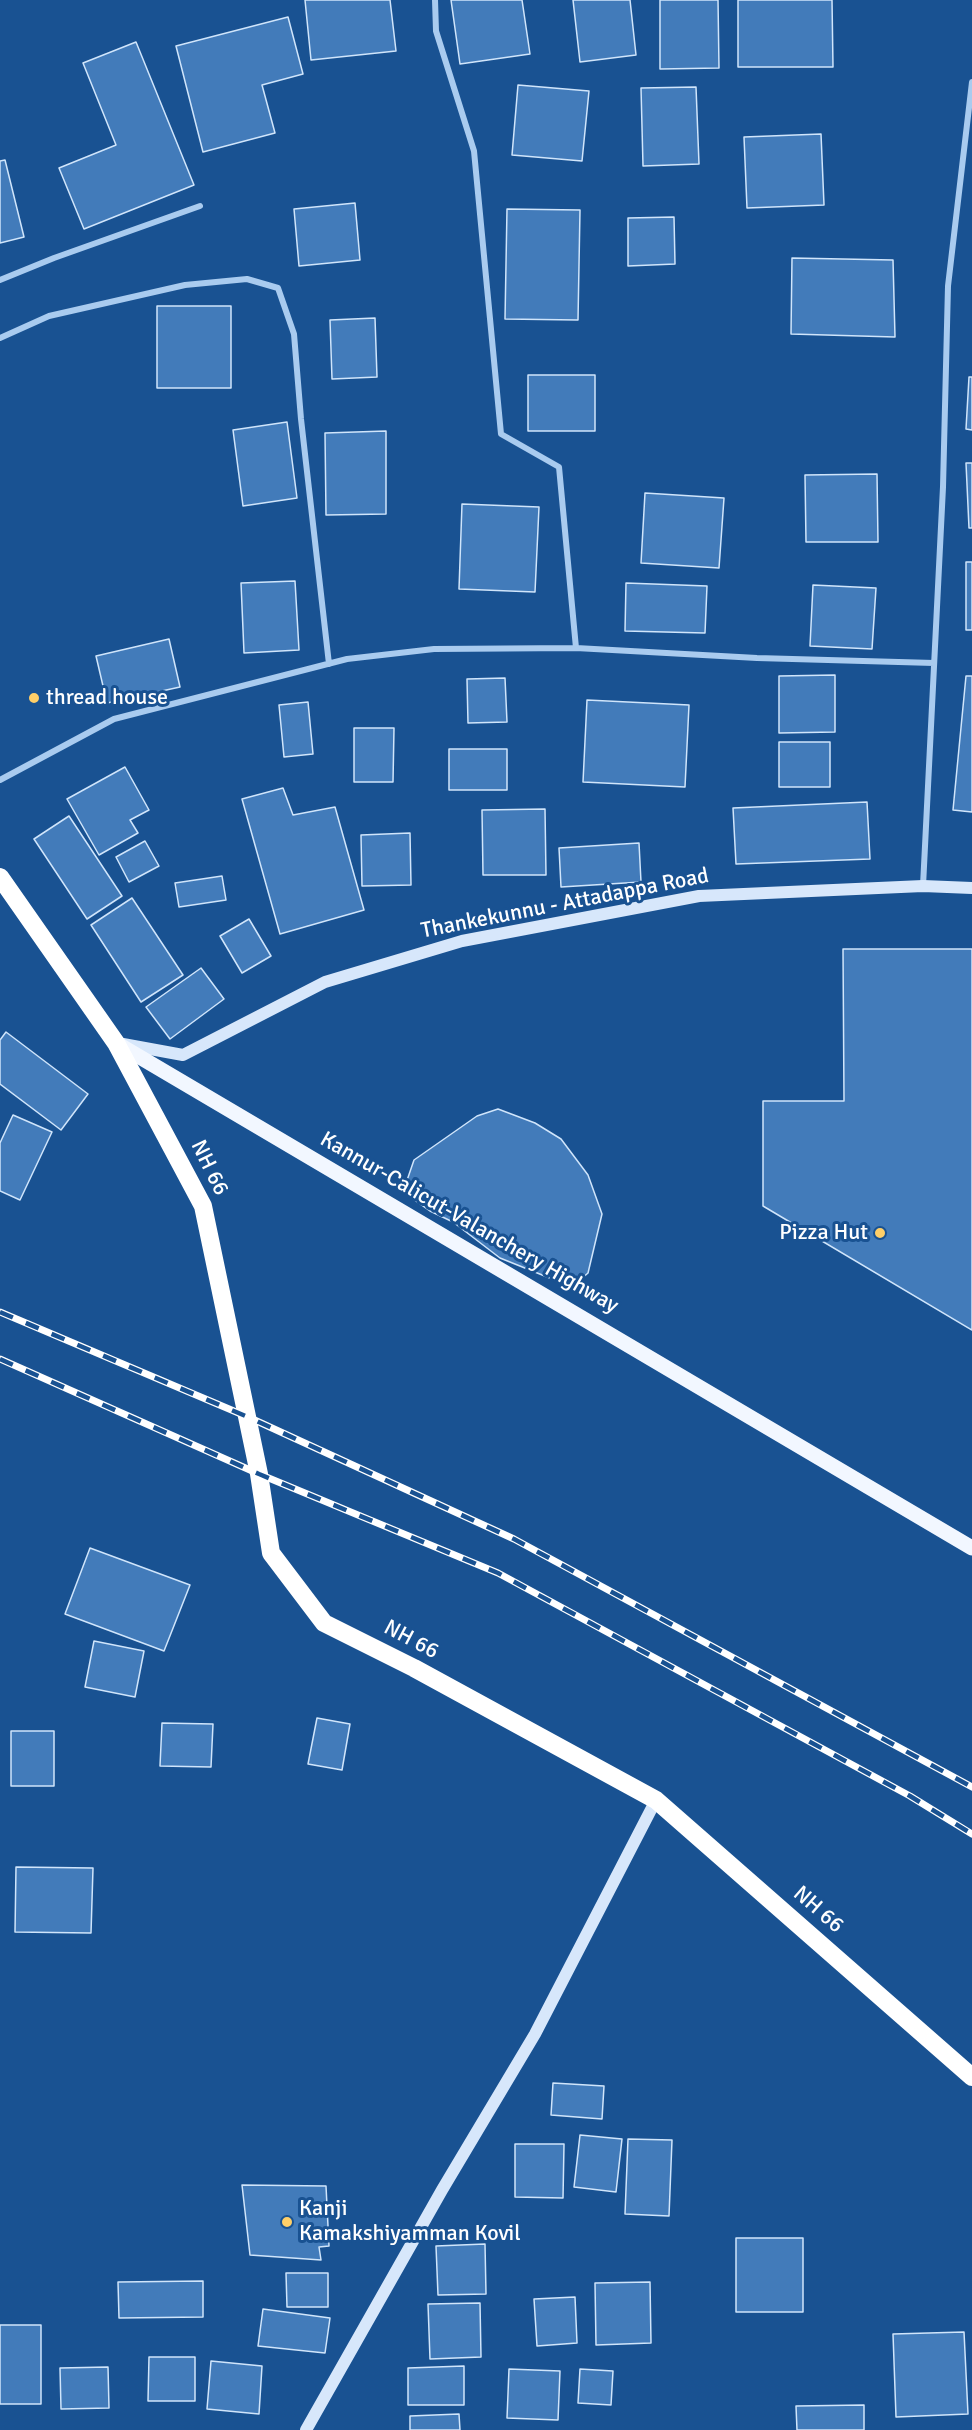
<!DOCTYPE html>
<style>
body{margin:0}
canvas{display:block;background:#195292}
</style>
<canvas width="972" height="2430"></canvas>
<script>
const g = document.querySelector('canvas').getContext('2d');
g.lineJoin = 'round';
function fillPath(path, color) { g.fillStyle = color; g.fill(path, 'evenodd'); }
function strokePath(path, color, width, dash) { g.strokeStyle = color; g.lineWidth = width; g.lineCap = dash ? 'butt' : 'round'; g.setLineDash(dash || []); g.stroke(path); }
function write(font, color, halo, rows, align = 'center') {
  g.font = font + ' Signika,sans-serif'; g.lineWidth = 6; g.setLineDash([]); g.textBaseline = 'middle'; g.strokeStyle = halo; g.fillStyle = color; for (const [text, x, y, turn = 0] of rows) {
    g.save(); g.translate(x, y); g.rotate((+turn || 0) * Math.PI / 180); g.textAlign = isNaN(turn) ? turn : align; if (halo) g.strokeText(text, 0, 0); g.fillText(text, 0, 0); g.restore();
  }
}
const building = new Path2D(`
 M305,0H390L396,51L311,60Z
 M451,0H522L530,54L460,64Z
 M573,0H630L636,55L580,62Z
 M660,0H718L719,68L660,69Z
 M738,0H832L833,67H738Z
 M288,17L303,74L262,85L275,133L203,152L176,46Z
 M136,42L194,185L84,229L59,168L116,145L83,63Z
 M518,85L589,91L582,161L512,155Z
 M696,87L699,164L643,166L641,88Z
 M821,134L824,205L747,208L744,137Z
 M5,160L24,237L0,243V161Z
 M355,203L360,260L299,266L294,209Z
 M507,209L580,210L578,320L505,319Z
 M674,217L675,264L628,266V218Z
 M792,258L893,260L895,337L791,334Z
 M157,306H231V388H157Z
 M375,318L377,377L332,379L330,320Z
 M528,375H595V431H528Z
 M969,377H972V430L966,429Z
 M287,422L297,498L243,506L233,430Z
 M386,431V514L326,515L325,433Z
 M966,463H972V528H969Z
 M877,474L878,542H806L805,475Z
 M645,493L724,498L719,568L641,563Z
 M462,504L539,507L535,592L459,589Z
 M966,562H972V630H966Z
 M295,581L299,650L244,653L241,583Z
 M626,583L707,586L705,633L625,631Z
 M813,585L876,588L872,649L810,646Z
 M169,639L180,687L107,703L96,656Z
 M835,675V732L779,733V676Z
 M966,676H972V812L953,810Z
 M505,678L507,722L468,723L467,679Z
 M587,700L689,705L685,787L583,782Z
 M308,702L313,754L284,757L279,705Z
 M354,728H394L393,782H354Z
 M779,742H830V787H779Z
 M449,749H507V790H449Z
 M125,767L149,810L130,820L138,833L99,855L67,799Z
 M283,788L293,815L335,807L364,910L280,934L242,799Z
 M867,802L870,859L736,864L733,808Z
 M545,809L546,875H483L482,810Z
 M69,816L122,896L87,919L34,839Z
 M410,833L411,885L362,886L361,835Z
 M145,841L159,866L129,882L116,857Z
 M639,843L641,882L561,887L559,848Z
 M222,876L226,900L179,907L175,883Z
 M132,898L183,975L141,1002L91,925Z
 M249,919L271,956L242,973L220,936Z
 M843,949H972V1330L763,1206V1101H844Z
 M201,968L224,999L170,1039L146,1007Z
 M6,1032L88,1094L61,1130L0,1084V1040Z
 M498,1109L535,1123L561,1139L588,1175L602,1214L588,1273L572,1287L500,1258L453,1222L430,1211L403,1192L414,1160L477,1116Z
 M13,1115L52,1132L20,1200L0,1191V1143Z
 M90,1548L190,1585L164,1651L65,1614Z
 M94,1641L144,1651L135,1697L85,1687Z
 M317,1718L350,1724L342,1770L308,1764Z
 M162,1723L213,1724L211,1767L160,1766Z
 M11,1731H54V1786H11Z
 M16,1867L93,1868L91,1933L15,1932Z
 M553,2083L604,2086L602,2119L551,2115Z
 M580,2135L622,2139L616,2192L574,2187Z
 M628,2139L672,2140L669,2216L625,2214Z
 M515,2144H564L563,2198L515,2197Z
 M242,2185L326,2186L329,2246L319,2247L321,2260L250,2255Z
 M736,2238H803V2312H736Z
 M485,2244L486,2294L438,2295L436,2246Z
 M286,2273H328V2307H287Z
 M203,2281V2317L119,2318L118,2282Z
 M650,2282L651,2343L596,2345L595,2283Z
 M575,2297L577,2343L537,2346L534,2299Z
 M480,2303L481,2357L430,2359L428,2304Z
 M263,2309L330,2318L325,2353L258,2346Z
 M0,2325H41V2404H0Z
 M964,2332L968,2414L896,2417L893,2334Z
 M149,2357H195V2401H148Z
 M211,2361L262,2366L259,2414L207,2409Z
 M464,2366V2405H408V2368Z
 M108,2367L109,2408L61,2409L60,2368Z
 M509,2369L560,2371L558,2420L507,2418Z
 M580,2369L613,2371L611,2405L578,2403Z
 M864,2405V2430H797L796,2406Z
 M459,2414L460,2430H410V2416Z`);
fillPath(building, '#427bba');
strokePath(building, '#d0e5fb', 1.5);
strokePath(new Path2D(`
 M435,0L436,31L474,151L501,434L559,467L576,648
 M0,280L54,258L200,206
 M0,338L49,316L185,285L247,279L278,288L294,334L301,419L329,664
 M0,780L114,719L347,659L434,649L576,648L757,658L934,663
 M923,886L943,487L948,286L972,82`), '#a9cbef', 6);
strokePath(new Path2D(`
 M123,1044L183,1055L325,982L462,941L699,896L923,886L972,888
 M306,2430L442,2190L535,2034L656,1800`), '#d7e7fb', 12);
strokePath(new Path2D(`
 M116,1043L972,1548`), '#f2f7ff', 15);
strokePath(new Path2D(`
 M0,877L116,1043L203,1206L259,1474L271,1553L324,1623L414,1668L656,1800L972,2077`), '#fff', 18);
const rail = new Path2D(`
 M0,1312L248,1417L514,1539L972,1787
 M0,1359L259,1474L498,1573L910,1796L972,1834`);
strokePath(rail, '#fff', 7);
strokePath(rail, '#195292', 4.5, [14]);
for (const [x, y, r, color] of [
 [34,698,6,"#ffcf68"],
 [880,1233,6,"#ffcf68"],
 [287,2222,6,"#ffcf68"]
]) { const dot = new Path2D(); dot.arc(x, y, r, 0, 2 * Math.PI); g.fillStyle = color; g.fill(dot); strokePath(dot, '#195292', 2); }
write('22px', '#fff', '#195292', [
 ["thread house",46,698],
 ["Pizza Hut",868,1233,"right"],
 ["Kanji",299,2209],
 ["Kamakshiyamman Kovil",299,2234]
], 'left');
write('22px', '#fff', '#195292', [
 ["Thankekunnu - Attadappa Road",565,904,-11],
 ["NH 66",209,1168,64],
 ["Kannur-Calicut-Valanchery Highway",469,1223,30],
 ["NH 66",411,1640,28],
 ["NH 66",818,1910,41]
]);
</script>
